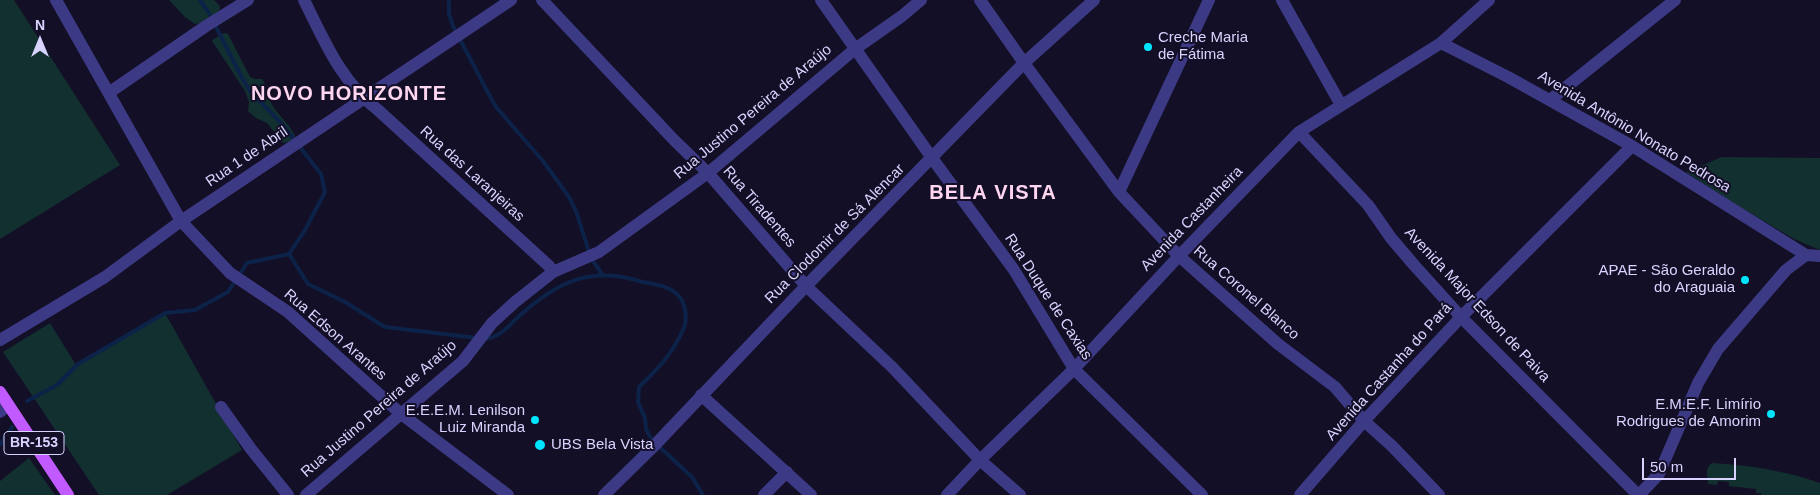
<!DOCTYPE html>
<meta charset="utf-8">
<style>
body{margin:0}
#map{position:relative;width:1820px;height:495px;overflow:hidden;background:#130f26;font-family:Helvetica,sans-serif}
canvas{display:block}
.north{position:absolute;left:15px;top:15px;width:50px;height:50px;-webkit-text-stroke:4px #130f26;paint-order:stroke;rotate:0deg;font-size:14px;font-weight:700;line-height:20px;text-align:center;color:#d9d4ff}
.north::after{content:'';display:block;margin:auto;width:18px;height:22px;background:#d9d4ff;clip-path:polygon(50% 0,100% 100%,50% 72%,0 100%)}
.scale{position:absolute;left:1642px;top:458px;width:94px;height:22px;box-sizing:border-box;border:2px solid #d9d4ff;border-top:0;padding-left:6px;font-size:15px;line-height:18px;white-space:nowrap;color:#d9d4ff;-webkit-text-stroke:4px #130f26;paint-order:stroke}
</style>
<div id="map">
<canvas width="1820" height="495"></canvas>
<div class="north">N</div>
<div class="scale">50 m</div>
</div>
<script>
const g = document.querySelector('canvas').getContext('2d');
g.lineJoin = 'round';
function fillPath(path, color) { g.fillStyle = color; g.fill(path, 'evenodd'); }
function strokePath(path, color, width, dash) { g.strokeStyle = color; g.lineWidth = width; g.lineCap = dash ? 'butt' : 'round'; g.setLineDash(dash || []); g.stroke(path); }
function write(font, color, halo, rows, align = 'center') {
  g.font = font + ' Helvetica,sans-serif'; g.lineWidth = 4; g.setLineDash([]); g.textBaseline = 'middle'; g.strokeStyle = halo; g.fillStyle = color; for (const [text, x, y, turn = 0] of rows) {
    g.save(); g.translate(x, y); g.rotate((+turn || 0) * Math.PI / 180); g.textAlign = isNaN(turn) ? turn : align; if (halo) g.strokeText(text, 0, 0); g.fillText(text, 0, 0); g.restore();
  }
}
fillPath(new Path2D(`
 M0,0H14L120,165L0,239Z
 M169,0H214L220,6L219,13L201,23L195,24L185,17Z
 M224,33L228,34L250,77L255,79H262C268,86 265,93 270,101C277,115 290,123 296,138L288,142L283,143L267,123L256,118L248,111L249,102L245,91L212,41L214,39Z
 M1722,157L1820,158V250L1794,239L1735,204L1686,172Z
 M165,313L242,450L167,495H99L3,352L50,323L76,365Z
 M29,458L55,495H0V481Z
 M1712,463C1749,465 1786,471 1820,483V495H1761V493H1756V489L1729,486V482L1718,481L1717,485L1708,484C1708,477 1704,468 1712,463Z`), '#12302f');
strokePath(new Path2D(`
 M200,0L210,15L242,78L250,91L282,124L321,174L325,192L305,230L289,254
 M449,0V14L453,26L486,89L496,107L543,161L569,197L576,211L591,258L602,274
 M289,254L308,284L345,302L385,327L477,338
 M484,339C499,338 508,327 518,317C556,283 588,266 639,281C652,284 668,285 678,295C686,303 688,320 683,330C672,354 658,369 639,387L638,402L645,418L646,429L652,440L692,477L703,495
 M27,401L57,385L78,364L165,313L195,310L228,292L247,263L289,254
 M0,445L12,427`), '#0c2248', 4);
strokePath(new Path2D(`
 M56,0L181,221L230,273L288,312L400,413L508,495
 M304,0C324,40 341,82 378,110L549,266L553,272
 M542,0L674,140L708,173L806,286L892,367L980,460L1020,495
 M821,0L932,158L1014,270L1074,369L1202,495
 M980,0L1024,63L1119,192L1179,256L1278,344L1335,387L1364,421L1392,446L1439,495
 M1282,0L1341,105
 M1441,43L1508,77L1632,146L1806,255L1820,256
 M110,92L206,26L248,0
 M1550,100L1675,0
 M1299,132L1368,205L1391,238L1414,265L1461,317L1638,495
 M1119,192L1209,0
 M0,340L105,277L181,221L511,0
 M701,395L811,495
 M221,407L251,449L288,495
 M0,412L8,405
 M306,495L463,361L492,323L515,302L553,272L599,252L708,173L855,49L902,16L921,0
 M604,495L652,448L806,286L1024,63L1094,0
 M764,495L787,472
 M947,495L980,460L1074,369L1179,256L1299,132L1441,43L1489,0
 M1300,495L1364,421L1461,317L1632,146
 M1639,495L1659,474L1698,383L1718,349L1786,270L1806,255`), '#3d3a85', 12);
strokePath(new Path2D(`
 M0,392L68,495`), '#c25bff', 12);
for (const [x, y, r, color] of [
 [1148,47,5,"#00e5ff"],
 [1745,280,5,"#00e5ff"],
 [1771,414,5,"#00e5ff"],
 [535,420,5,"#00e5ff"],
 [540,445,6,"#00e5ff"]
]) { const dot = new Path2D(); dot.arc(x, y, r, 0, 2 * Math.PI); g.fillStyle = color; g.fill(dot); strokePath(dot, '#130f26', 2); }
for (const [x, y, w] of [
 [34,443,60]
]) { const box = new Path2D(); box.roundRect(x - w / 2, y - 11.5, w, 23, 4); g.fillStyle = '#130f26'; g.fill(box); strokePath(box, '#d9d4ff', 1); }
write('bold 14px', '#d9d4ff', null, [
 ["BR-153",34,443]
]);
write('15px', '#d9d4ff', '#130f26', [
 ["Creche Maria",1158,38,"left"],
 ["de Fátima",1158,55,"left"],
 ["APAE - São Geraldo",1735,271],
 ["do Araguaia",1735,288],
 ["E.M.E.F. Limírio",1761,405],
 ["Rodrigues de Amorim",1761,422],
 ["E.E.E.M. Lenilson",525,411],
 ["Luiz Miranda",525,428],
 ["UBS Bela Vista",551,445,"left"]
], 'right');
write('15px', '#d9d4ff', '#130f26', [
 ["Rua Justino Pereira de Araújo",753,112,-40],
 ["Avenida Antônio Nonato Pedrosa",1634,132,31],
 ["Rua 1 de Abril",247,157,-34],
 ["Rua das Laranjeiras",472,174,42],
 ["Rua Tiradentes",759,207,49],
 ["Avenida Castanheira",1192,219,-46],
 ["Rua Clodomir de Sá Alencar",835,234,-45],
 ["Rua Coronel Blanco",1246,293,41],
 ["Rua Duque de Caxias",1048,297,57],
 ["Avenida Major Edson de Paiva",1477,305,47],
 ["Rua Edson Arantes",335,335,41],
 ["Avenida Castanha do Pará",1389,372,-48],
 ["Rua Justino Pereira de Araújo",379,409,-41]
]);
g.letterSpacing = '1px';
write('bold 20px', '#ffd6f0', '#130f26', [
 ["NOVO HORIZONTE",349,94],
 ["BELA VISTA",993,193]
]);
g.letterSpacing = '0px';
</script>
